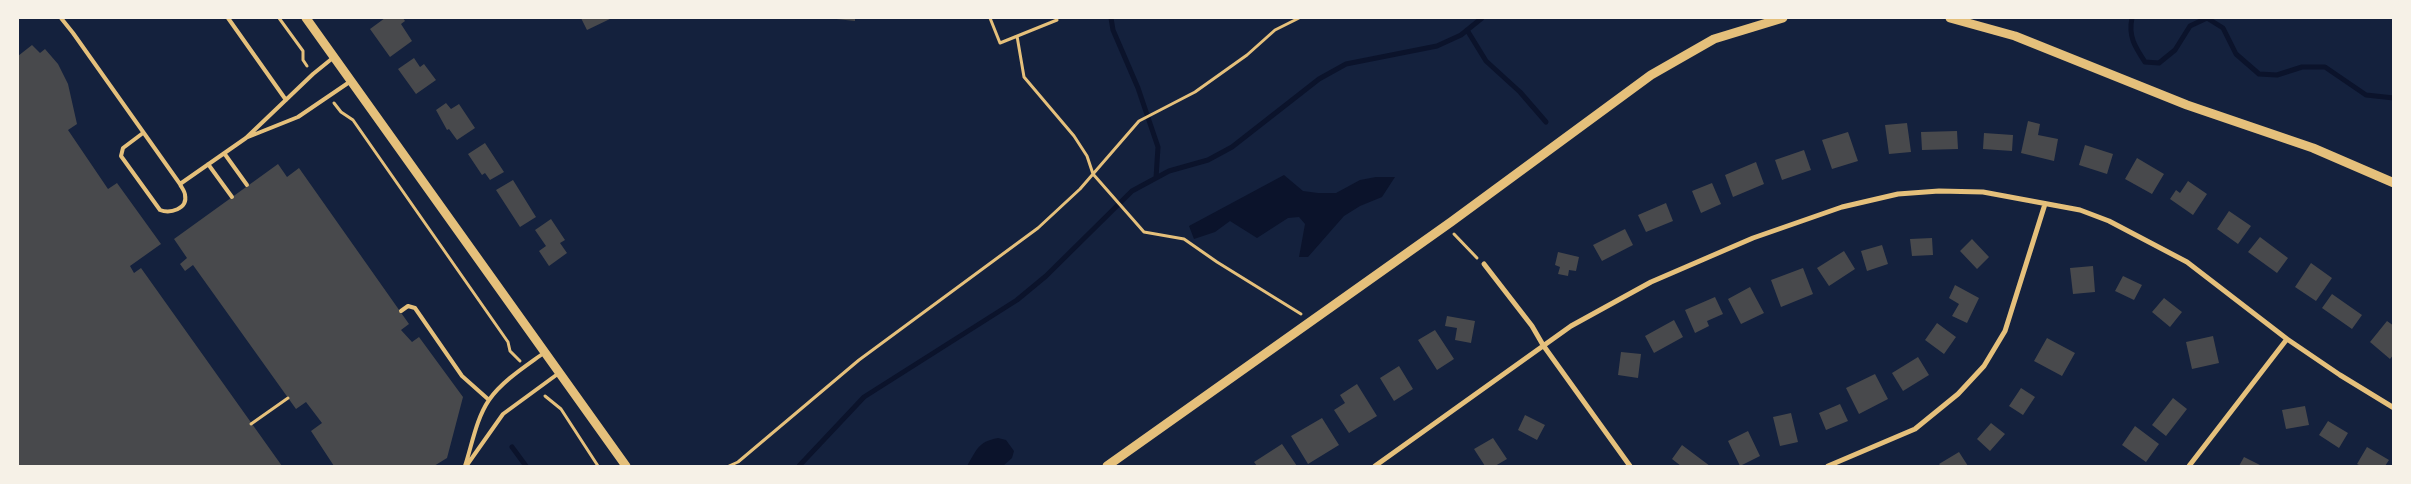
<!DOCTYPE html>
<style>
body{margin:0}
#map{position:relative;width:2411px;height:484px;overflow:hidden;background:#14213d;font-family:Rubik,sans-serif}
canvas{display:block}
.frame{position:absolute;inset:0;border:19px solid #f6f1e7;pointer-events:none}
</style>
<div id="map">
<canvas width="2411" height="484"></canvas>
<div class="frame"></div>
</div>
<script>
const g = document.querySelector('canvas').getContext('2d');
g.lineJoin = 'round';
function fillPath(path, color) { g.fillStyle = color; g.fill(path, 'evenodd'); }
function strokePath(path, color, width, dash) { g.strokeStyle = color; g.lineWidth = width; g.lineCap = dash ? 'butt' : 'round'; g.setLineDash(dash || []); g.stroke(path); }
fillPath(new Path2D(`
 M1284,175L1303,191L1318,193H1336L1360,180L1376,177H1395L1382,197L1360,206L1344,216L1308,257H1299L1305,224L1299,217L1288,218L1257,238L1230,221L1215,232L1194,239L1189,226Z
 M998,438L1006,440L1014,451L1012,458L1003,466H967C977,450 977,442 998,438Z`), '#0b132b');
strokePath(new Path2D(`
 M1111,18L1113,30L1138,88L1158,147L1156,178
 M2132,18C2128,36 2135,47 2145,62L2159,63L2175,50L2190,26L2207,18
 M2207,18L2223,28L2236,54L2259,74L2277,75L2302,67H2325L2366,95L2394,98
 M1467,30L1486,61L1520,92L1546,122
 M512,447L526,466
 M799,466L864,397L1017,300L1046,276L1132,191L1169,171L1208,160L1232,147L1319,79L1346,64L1437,46L1461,35L1482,18`), '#0b132b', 5);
fillPath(new Path2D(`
 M385,18H403L405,21L401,24L412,41L390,57L370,29Z
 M581,18H612L587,30Z
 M827,18H855V21Z
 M32,45L40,53L45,49L58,64L68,84L77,124L68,130L108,189L117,183L161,244L130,266L134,273L141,268L282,466H18V56Z
 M414,58L420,67L424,64L436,80L416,94L398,69Z
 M446,103L451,109L459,104L475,128L457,140L449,129L447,130L436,110Z
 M2028,121L2040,124L2038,135L2058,139L2054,161L2021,153Z
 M1907,123L1911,152L1889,154L1885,125Z
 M1957,131L1958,149L1922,150L1921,132Z
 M1848,132L1858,161L1832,169L1822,140Z
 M1984,133L2013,135L2012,151L1983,149Z
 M485,143L504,172L490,180L485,173L482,175L468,154Z
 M2085,145L2113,154L2107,174L2079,165Z
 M1804,150L1811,170L1782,180L1775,160Z
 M2137,158L2164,174L2152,194L2125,179Z
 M1756,162L1764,184L1733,197L1725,175Z
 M278,164L287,177L299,168L409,324L401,330L412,342L419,337L463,397L447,458L434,466H334L311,431L322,423L306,402L296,409L193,265L185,271L180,264L187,258L174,239Z
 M513,180L536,217L520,227L496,190Z
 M2188,181L2207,194L2193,215L2170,199L2176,190L2180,193Z
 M1712,183L1721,204L1701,213L1692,191Z
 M1666,203L1673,221L1646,232L1638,215Z
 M2229,211L2251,226L2238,244L2217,229Z
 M551,219L565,240L560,243L567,253L549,266L539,251L546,246L535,230Z
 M1625,229L1633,245L1602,261L1593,245Z
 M2260,237L2288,258L2277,273L2248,252Z
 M1932,238L1933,255L1912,256L1910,239Z
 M1972,239L1989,257L1977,269L1960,251Z
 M1882,245L1888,264L1867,271L1861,251Z
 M1844,251L1855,269L1829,286L1817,268Z
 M1558,252L1579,257L1576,271L1569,270L1568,276L1558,274L1560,267L1555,265Z
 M2311,263L2332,278L2316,301L2295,287Z
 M2093,266L2095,292L2073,294L2070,268Z
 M1803,268L1813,294L1781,307L1771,280Z
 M2123,276L2142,285L2134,300L2115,291Z
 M1955,285L1979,298L1967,323L1952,316L1959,304L1949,298Z
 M1750,287L1764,313L1741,324L1728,299Z
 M2332,294L2362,315L2352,329L2322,308Z
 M1715,297L1723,314L1707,321L1709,326L1695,333L1685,310Z
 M2164,298L2182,312L2170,327L2152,312Z
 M1447,316L1475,321L1471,343L1455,340L1457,328L1445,326Z
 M1674,320L1683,337L1654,353L1645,336Z
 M2387,321L2394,326V354L2390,359L2370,342Z
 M1937,323L1956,337L1944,354L1925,340Z
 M1435,330L1454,359L1437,370L1418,340Z
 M2213,336L2219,363L2192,369L2186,342Z
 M2047,338L2075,353L2062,376L2034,361Z
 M1621,352L1641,354L1638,378L1618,375Z
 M1918,357L1929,375L1903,391L1892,373Z
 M1399,366L1413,389L1394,401L1380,378Z
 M1875,374L1888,399L1859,414L1846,388Z
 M1357,384L1377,416L1349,433L1334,410L1345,403L1340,395Z
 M2021,388L2035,397L2023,415L2009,406Z
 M2173,398L2187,409L2166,436L2152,425Z
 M1840,404L1848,421L1826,430L1819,413Z
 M2305,406L2309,425L2286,429L2282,410Z
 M1791,413L1798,442L1780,446L1773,417Z
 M1525,415L1545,425L1537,440L1518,430Z
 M1322,418L1339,445L1308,464L1291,436Z
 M2328,421L2348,433L2339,448L2319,435Z
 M1991,423L2005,434L1990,451L1977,439Z
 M2135,426L2159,444L2146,462L2122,445Z
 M1748,431L1760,456L1740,466L1728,441Z
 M1493,438L1507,459L1495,466H1485L1474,449Z
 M1282,444L1297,466H1257L1254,462Z
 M1682,445L1710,466H1681L1672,459Z
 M2367,447L2389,460L2385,466H2361L2357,464Z
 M1959,452L1968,466H1941L1939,464Z
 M2244,457L2262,466H2239Z`), '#48494c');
strokePath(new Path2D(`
 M279,18L303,51V60L307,66
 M990,18L1000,43L1057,20L1056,18
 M1017,36L1024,77L1074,136L1087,156L1093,174L1144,232L1184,239L1217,262L1301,314
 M334,103L341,112L353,120L508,342L510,351L520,361
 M1454,234L1477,258
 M545,396L561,409L598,466
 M251,424L288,398
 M729,466L738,462L859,360L1038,228L1080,189L1139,121L1195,92L1247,55L1275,30L1299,18`), '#e5c07b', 3);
strokePath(new Path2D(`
 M61,18L73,33L180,184C181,187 185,191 185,195C188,209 170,214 160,210L121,156L123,148L143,133
 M228,18L286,100
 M248,137L298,117L351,81
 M224,153L247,185
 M208,164L232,197
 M180,184L246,138L313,74L334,57
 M401,311L408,306L415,308L462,376L489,400
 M467,465L503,414L559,373
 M465,466C472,445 476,419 489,400C502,381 526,366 545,352`), '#e5c07b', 4);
strokePath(new Path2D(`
 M1484,264L1532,326L1543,345L1630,466
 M1375,466L1571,326L1651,282L1753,238L1842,207L1898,194L1939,191L1983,192L2080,210L2109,221L2187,262L2287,339L2340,375L2394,408
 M1828,466L1915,429L1958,394L1984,366L2005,331L2045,204
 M2189,466L2287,339`), '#e5c07b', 5);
strokePath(new Path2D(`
 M306,18L626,466
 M1950,18L2015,36L2187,105L2313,148L2394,183
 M1107,466L1451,222L1651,75L1714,39L1783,18`), '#e5c07b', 9);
</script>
